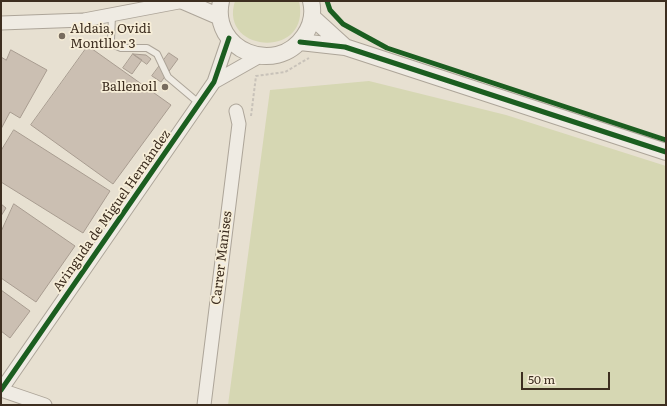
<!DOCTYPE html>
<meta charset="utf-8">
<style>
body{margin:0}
#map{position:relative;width:667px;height:406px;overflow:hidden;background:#e7e0d1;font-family:Literata,serif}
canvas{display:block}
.frame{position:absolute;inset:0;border:2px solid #3d2e20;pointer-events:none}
.scale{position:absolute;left:521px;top:372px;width:89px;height:18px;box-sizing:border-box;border:2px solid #3d2e20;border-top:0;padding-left:5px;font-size:12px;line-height:14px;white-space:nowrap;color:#3d2e20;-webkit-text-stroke:3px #f7eed8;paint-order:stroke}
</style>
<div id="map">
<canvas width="667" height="406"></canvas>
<div class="frame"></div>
<div class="scale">50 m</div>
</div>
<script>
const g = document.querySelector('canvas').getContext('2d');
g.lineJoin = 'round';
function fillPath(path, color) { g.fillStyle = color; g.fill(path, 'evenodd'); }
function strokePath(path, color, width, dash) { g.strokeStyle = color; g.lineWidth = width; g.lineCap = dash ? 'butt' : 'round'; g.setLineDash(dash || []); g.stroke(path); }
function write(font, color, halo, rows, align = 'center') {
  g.font = font + ' Literata,serif'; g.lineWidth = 3.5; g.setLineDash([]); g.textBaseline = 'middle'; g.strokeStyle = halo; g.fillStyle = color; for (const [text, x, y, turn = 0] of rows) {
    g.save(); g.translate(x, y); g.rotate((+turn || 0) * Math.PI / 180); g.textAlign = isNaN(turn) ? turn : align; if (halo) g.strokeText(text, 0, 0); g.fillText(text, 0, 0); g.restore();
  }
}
fillPath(new Path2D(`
 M235,1H299C312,60 218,53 235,1Z
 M369,81L506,115L666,166V405H228L270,90Z`), '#d6d7b3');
const building = new Path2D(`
 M88,46L171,105L113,184L31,125Z
 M11,50L47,70L20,118L10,112L1,129V57L6,60Z
 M169,53L178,59L161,82L152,76Z
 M133,54L142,60L132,74L123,68Z
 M133,54L146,55L151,59L147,64Z
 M14,130L110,191L83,233L1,182V151Z
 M1,204L6,208L1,216Z
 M14,204L75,246L36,302L1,278V232Z
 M1,290L30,311L10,338L1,331Z`);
fillPath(building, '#cbbfb2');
strokePath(building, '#a89c90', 1);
const service = new Path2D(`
 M112,15L111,40L114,45L121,48H147L157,54L168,77L200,104`);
const minor = new Path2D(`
 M1,23L84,20L184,1
 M214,82L260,56
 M1,390L214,82L229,38
 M1,390L45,405
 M204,405L239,124L236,111`);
const tertiary = new Path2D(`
 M183,1L220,17
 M221,1C210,50 276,77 304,36C311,26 314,13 311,1
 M312,17L345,47
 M300,42L345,47L666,152`);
strokePath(service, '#ada599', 8);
strokePath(minor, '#ada599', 15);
strokePath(tertiary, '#ada599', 18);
strokePath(new Path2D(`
 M251,116L256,76L285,72L309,58`), '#c8c2b9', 2, [3, 2]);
strokePath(service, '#efebe3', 6);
strokePath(minor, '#efebe3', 13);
strokePath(tertiary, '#efebe3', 16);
strokePath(new Path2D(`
 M327,1L330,10L343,24L387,48L666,140
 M300,42L345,47L666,152
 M1,390L214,82L229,38`), '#1b5e20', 5);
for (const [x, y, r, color] of [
 [62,36,4,"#786c5e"],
 [165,87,4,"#786c5e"]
]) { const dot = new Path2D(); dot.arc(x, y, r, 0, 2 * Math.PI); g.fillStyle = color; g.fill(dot); strokePath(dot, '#f7eed8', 1.5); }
write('13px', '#3d2e20', '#f7eed8', [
 ["Aldaia, Ovidi",70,29],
 ["Montllor 3",70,44],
 ["Ballenoil",157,87,"right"]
], 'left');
write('13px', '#3d2e20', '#f7eed8', [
 ["Avinguda de Miguel Hernández",112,211,-55],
 ["Carrer Manises",222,258,-83]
]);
</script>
